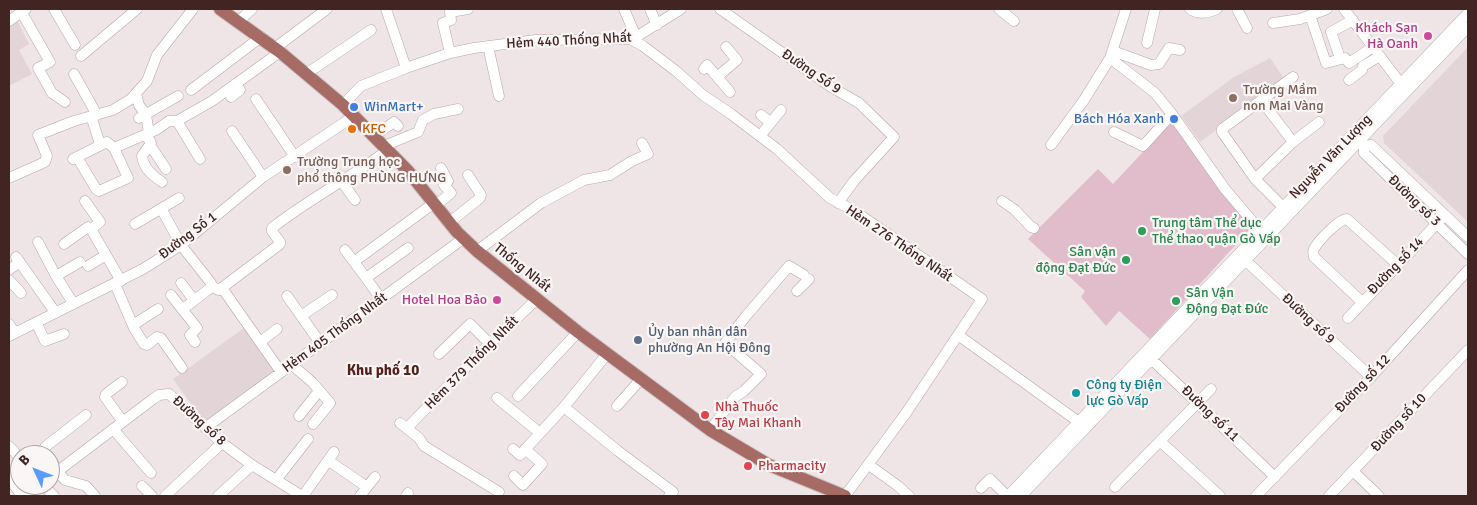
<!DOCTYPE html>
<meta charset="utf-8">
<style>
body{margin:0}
#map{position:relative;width:1477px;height:505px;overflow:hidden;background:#efe4e6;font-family:Signika,sans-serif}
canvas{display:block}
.frame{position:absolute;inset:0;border:10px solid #422422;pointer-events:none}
.north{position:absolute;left:10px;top:445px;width:50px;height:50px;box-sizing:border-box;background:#fbf6f6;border:1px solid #b1a2a1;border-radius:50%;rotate:313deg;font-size:14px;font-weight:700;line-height:20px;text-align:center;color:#422422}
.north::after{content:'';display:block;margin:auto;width:18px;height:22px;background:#579cfa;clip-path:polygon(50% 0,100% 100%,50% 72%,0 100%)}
</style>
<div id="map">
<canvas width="1477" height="505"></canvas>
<div class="frame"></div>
<div class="north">B</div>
</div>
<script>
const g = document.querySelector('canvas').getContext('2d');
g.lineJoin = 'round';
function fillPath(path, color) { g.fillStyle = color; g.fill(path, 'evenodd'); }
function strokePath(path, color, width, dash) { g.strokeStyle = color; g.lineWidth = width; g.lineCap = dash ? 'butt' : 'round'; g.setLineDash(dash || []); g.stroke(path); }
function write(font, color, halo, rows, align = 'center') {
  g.font = font + ' Signika,sans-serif'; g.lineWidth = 4.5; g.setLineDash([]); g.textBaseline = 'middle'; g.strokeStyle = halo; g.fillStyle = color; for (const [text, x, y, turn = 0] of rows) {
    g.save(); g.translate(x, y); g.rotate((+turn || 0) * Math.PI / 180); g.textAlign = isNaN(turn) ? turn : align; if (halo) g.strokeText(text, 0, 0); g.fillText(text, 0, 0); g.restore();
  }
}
fillPath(new Path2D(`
 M18,22L29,44L19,50L32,74L9,86V26Z
 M1468,47V222L1384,143L1383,136Z
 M1270,58L1285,80L1200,142L1181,116L1234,77Z
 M244,328L275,372L205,423L173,379Z`), '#e3d5d7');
fillPath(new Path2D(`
 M1171,122L1249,225L1250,229L1150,339L1119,311L1106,326L1081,297L1085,291L1028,239L1098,169L1113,184Z`), '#e1bccb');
const minor = new Path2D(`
 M54,9L75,45
 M386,9L406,68
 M624,9L636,37
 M650,9L657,25
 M720,9L831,87L859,103L894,137L854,181L838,203
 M999,9L1014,21
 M1190,9C1199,15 1207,13 1217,9
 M1237,9L1247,28
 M1344,9L1401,84
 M22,13L50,62L38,68L52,93L65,102
 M1310,15L1326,63L1345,58L1349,63L1373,47
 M9,21L26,9
 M238,22L252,9
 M1273,23L1300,19L1327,9
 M630,39L643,46L676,71L703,95L731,114L777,149L830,198L856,212L982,299L906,413L845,496
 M1147,43L1155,9
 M488,46L499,96
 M275,48L327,9
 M1113,51L1151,65L1159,64L1169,48L1180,50
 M450,53L443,23L451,20L450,12L468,9
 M81,56L137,9
 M1110,58L1155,93L1172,114L1225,189L1264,235
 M1340,58L1331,32L1353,20
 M704,69L707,65L730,92
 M74,74L97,115
 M306,74L371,30
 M717,77L737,60L726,47
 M1349,80L1362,70L1363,66L1380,56
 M191,90L261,37
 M136,94L139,105L146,115L149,133
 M231,97L240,90L235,84
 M256,99L295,157
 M343,105L361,86L406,68L450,53L474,48L536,40L630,39L636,37L681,9
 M761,115L770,122
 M91,116L100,144
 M139,118L178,96
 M177,121L200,159
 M232,131L263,177
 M1114,132L1143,146L1172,114
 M146,135L151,143L142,156C144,169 152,175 162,182
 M374,136L394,122L398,126
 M760,136L781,110
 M1355,137L1364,146V153L1468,254
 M1293,142L1319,122
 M150,145L166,169
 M1051,145L1084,100L1110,58L1126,9
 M384,146L418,132L423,120L434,114L458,109
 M1364,146L1371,145L1468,237
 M77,157L96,189L99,191L128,178L114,148
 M73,159L107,142L114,148L156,130L169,121H177L212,101L280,52
 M9,178L45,162L47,156L38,135L74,121L113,110L131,99L147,81L157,55L193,9
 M1255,179L1293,142L1261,100
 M342,182L355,200
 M85,201L100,222L91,229L121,281
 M1002,201L1015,210L1031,227L1034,228
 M436,205L451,193L444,185L448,181L441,168
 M1283,207L1255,179L1222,132V129L1293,77
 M162,210L181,245L211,283V286L209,289L183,309
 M450,222L480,198L481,195L468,175
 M135,224L179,198
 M38,242L56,276L73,303
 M64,244L88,227L91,229
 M345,250L366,278
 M477,251L541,203L584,180L610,175L632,161L648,154L642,143
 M16,257L55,312
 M359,258L434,203
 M1246,261L1371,377
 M88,266L106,255
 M10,269L20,262
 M56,276L80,262
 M9,280L21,293
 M181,283L194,300
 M115,284L134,328L144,344L147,345L157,337L161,338L182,368
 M211,286L219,290L280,244V242L272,231V228C309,199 350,178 388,150
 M222,288L281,372
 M797,291L809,279
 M171,295L197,328L190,335L195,342
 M287,296L321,344
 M381,299L366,278L408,248
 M1362,302L1314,257C1313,252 1313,252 1314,249C1318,241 1339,219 1347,219L1398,265
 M301,316L332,295
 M1348,318L1445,215
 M36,322L45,341L64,334
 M9,324L15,333
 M133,325L158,309
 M958,335L1083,425
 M9,336L143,269L181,245L263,177L354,116
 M260,342L277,329
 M439,354L470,324L490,344
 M1147,355L1275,477
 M292,365L312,382L330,403L313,424
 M122,382L106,394L105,397L123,422
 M518,396L578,332
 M497,398L540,433
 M617,406L641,379
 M564,407L618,451L673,492L669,496
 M299,416L319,391
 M400,423L419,438L424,446L499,492
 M205,428L464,238
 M407,428L478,355L537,299
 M113,429L151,473
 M710,430L735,397L744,391L761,374L725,343L746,316L789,266L804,275
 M1160,441L1220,496
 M9,446L20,458
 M45,447L86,415
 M513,449L520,455L564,407L607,354
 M329,461L367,487
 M869,465L898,486L909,496
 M57,471L65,480L86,486L95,496
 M1353,471L1379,496
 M514,476L523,485L542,464L525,449
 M50,477L153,399L159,395L169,394L222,443L252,465L302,496
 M9,478L22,496
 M276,480L308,439
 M43,485L54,496
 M142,486L152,496
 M1115,487L1211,389
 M981,488L990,479L1007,496
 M26,496L41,485
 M165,496L222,443
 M218,496L252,465
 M303,496L334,452
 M360,496L375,477
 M406,496L408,493
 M1008,496L1468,13
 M1021,496L1468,27
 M1256,496L1371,377L1468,270
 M1329,496L1468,350`);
const major = new Path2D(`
 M220,9L280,52L343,105L408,171L457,232L477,251L578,332L710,430L769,465L845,496`);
strokePath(minor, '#b8a7a7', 11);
strokePath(major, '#cac2c1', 14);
strokePath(minor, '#fff', 10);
strokePath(major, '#a76b66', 12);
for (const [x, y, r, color] of [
 [1428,36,5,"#d1479c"],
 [1233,98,5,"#8d6e63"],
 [354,107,5,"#3f7fe0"],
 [1174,119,5,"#3f7fe0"],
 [352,129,5,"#e8710a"],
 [287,170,5,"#8d6e63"],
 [1142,231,5,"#2e9e5b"],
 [1126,260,5,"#2e9e5b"],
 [497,300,5,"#d1479c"],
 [1176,301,5,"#2e9e5b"],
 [638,340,5,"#5c6f8a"],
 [1076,393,5,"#0f9aa8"],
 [705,415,5,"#e0444e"],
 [748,466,5,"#e0444e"]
]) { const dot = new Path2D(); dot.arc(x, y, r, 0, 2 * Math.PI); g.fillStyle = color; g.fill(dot); strokePath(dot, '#fbf6f6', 2); }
write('14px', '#b23c85', '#fbf6f6', [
 ["Khách Sạn",1418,28],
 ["Hà Oanh",1418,44],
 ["Hotel Hoa Bảo",487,300]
], 'right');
write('14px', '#422422', '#fbf6f6', [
 ["Hẻm 440 Thống Nhất",569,41,-3],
 ["Đường Số 9",811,72,34],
 ["Nguyễn Văn Lượng",1331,157,-46],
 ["Đường số 3",1414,201,44],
 ["Đường Số 1",188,236,-37],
 ["Hẻm 276 Thống Nhất",899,244,34],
 ["Đường số 14",1396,266,-46],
 ["Thống Nhất",522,268,39],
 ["Đường số 9",1308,319,43],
 ["Hẻm 405 Thống Nhất",335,333,-36],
 ["Hẻm 379 Thống Nhất",472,363,-45],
 ["Đường số 12",1363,384,-47],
 ["Đường số 11",1210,414,44],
 ["Đường số 8",199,421,42],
 ["Đường số 10",1399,423,-47]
]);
write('14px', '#785e54', '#fbf6f6', [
 ["Trường Mầm",1243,90],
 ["non Mai Vàng",1243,106],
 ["Trường Trung học",297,162],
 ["phổ thông PHÙNG HƯNG",297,178]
], 'left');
write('14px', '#366cbe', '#fbf6f6', [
 ["WinMart+",364,107],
 ["Bách Hóa Xanh",1164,119,"right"]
], 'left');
write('14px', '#c56008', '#fbf6f6', [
 ["KFC",362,129]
], 'left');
write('14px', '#27864d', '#fbf6f6', [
 ["Trung tâm Thể dục",1152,223],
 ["Thể thao quận Gò Vấp",1152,239],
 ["Sân vận",1116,252,"right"],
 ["động Đạt Đức",1116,268,"right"],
 ["Sân Vận",1186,293],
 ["Động Đạt Đức",1186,309]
], 'left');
write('14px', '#4e5e75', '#fbf6f6', [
 ["Ủy ban nhân dân",648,332],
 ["phường An Hội Đông",648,348]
], 'left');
write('14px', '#0d838f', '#fbf6f6', [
 ["Công ty Điện",1086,385],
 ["lực Gò Vấp",1086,401]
], 'left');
write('14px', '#be3a42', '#fbf6f6', [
 ["Nhà Thuốc",715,407],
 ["Tây Mai Khanh",715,423],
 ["Pharmacity",758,466]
], 'left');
write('bold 15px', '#56211c', '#fbf6f6', [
 ["Khu phố 10",383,371]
]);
</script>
